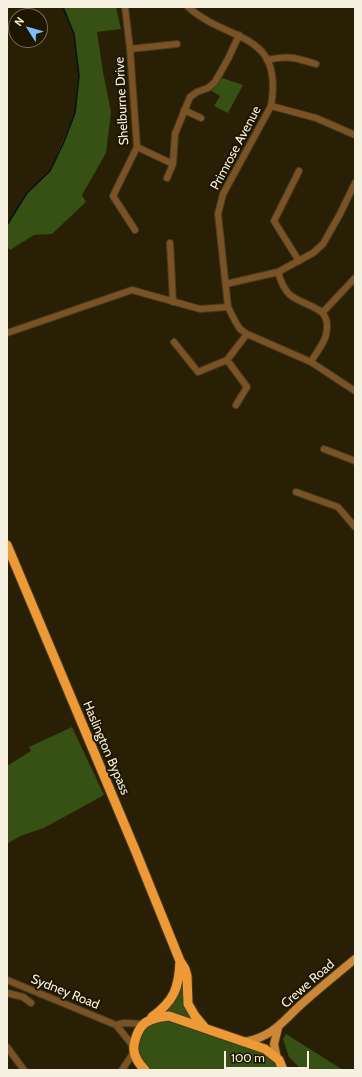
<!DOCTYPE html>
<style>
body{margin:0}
#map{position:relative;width:362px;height:1077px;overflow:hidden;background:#291f05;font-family:Cabin,sans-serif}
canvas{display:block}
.frame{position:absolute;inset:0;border:8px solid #f6f0e0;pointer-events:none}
.north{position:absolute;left:8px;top:8px;width:40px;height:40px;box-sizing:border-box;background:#1f1600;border:1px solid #756d5a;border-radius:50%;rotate:307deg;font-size:11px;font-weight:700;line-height:16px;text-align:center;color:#f6f0e0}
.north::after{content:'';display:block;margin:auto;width:14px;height:18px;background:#7cbef9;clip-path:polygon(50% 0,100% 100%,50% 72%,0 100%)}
.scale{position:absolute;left:224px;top:1051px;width:85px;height:18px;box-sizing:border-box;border:2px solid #f6f0e0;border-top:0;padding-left:5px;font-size:12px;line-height:14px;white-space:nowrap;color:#f6f0e0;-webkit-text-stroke:3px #1f1600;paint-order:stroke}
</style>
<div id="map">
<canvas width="362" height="1077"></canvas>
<div class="frame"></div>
<div class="north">N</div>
<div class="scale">100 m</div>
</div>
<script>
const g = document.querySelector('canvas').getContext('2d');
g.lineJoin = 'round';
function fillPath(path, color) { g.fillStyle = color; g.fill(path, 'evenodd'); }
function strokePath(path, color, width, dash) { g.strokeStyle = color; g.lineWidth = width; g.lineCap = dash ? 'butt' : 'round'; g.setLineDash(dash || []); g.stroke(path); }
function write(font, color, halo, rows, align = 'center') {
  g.font = font + ' Cabin,sans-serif'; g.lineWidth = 4; g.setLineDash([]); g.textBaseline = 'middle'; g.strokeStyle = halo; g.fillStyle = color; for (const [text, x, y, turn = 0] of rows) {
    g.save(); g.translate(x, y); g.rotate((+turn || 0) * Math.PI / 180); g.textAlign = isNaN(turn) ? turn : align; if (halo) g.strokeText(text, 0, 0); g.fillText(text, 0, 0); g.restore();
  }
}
fillPath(new Path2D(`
 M63,7H116L121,29L97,32L103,72L111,112L106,153L82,195L86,202L52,234L34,235L10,250L7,247V225L27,193L50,171L75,113L79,76L74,34Z
 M222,78L243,85L228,113L214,106L220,96L210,90Z
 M72,727L104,795L44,828L20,836L7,844V766L31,751L29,747Z
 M180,961L188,999L205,1028L277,1058L288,1070H145L143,1069L135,1041L138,1033L170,1002Z
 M286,1034L343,1070H302L289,1057L283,1039Z`), '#365113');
strokePath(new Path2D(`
 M7,225L27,193L50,171L63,144L75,113L79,76L74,34L63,7`), '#051018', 1.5);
const minor = new Path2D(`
 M125,7L130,49L137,147L113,196L135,230
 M188,7C228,43 284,30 271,106L223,194L218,214L228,307L235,321L240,329L247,334L311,362L355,391
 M130,49L177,44
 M267,60C288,55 296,58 316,64
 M271,106L316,118L355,135
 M184,110L201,118
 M137,147L173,164L175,134L190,97L197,92L208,88L215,82L229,57L239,35
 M299,171L274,221L299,261
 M167,178L173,164
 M170,243L173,302
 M278,272C280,279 284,289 289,294C306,309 333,304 326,335C324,344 315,354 311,362
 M226,284L278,272L313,253L323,244L340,214L355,183
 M323,312L355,278
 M7,333L132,290L200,309L228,307
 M174,342L198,372L227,360L247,334
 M227,360L247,387L236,405
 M324,449L355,461
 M296,492L338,507L355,527
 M7,980L116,1025L130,1042L133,1048
 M7,993L23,997L31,1003
 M116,1025L124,1023L144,1024
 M7,1047L24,1070
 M122,1070L134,1052`);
const major = new Path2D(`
 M245,1042C276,1035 282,1021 305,1001C321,987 338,973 355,959
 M277,1058L274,1044L278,1028`);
const highway = new Path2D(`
 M7,545L136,852L180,961L185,969L187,976L188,1004L195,1016L205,1028
 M152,1017C174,1001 179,988 180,961
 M145,1070C140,1065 135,1058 134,1051C133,1043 138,1028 145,1023C152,1018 161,1017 169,1016L265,1049L279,1060L283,1070`);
strokePath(minor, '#463c24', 8);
strokePath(major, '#463c24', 10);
strokePath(highway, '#463c24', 11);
strokePath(minor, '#7b5223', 6);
strokePath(major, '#cb8737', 8);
strokePath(highway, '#ed9a36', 9);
write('13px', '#f6f0e0', '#1f1600', [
 ["Shelburne Drive",122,101,-93],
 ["Primrose Avenue",236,148,-62],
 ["Haslington Bypass",106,748,67],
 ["Crewe Road",308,984,-41],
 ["Sydney Road",65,992,22]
]);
</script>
